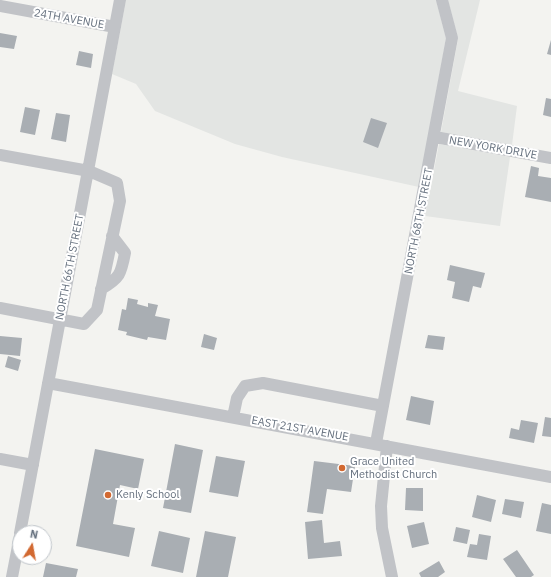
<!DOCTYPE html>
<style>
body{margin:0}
#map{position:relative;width:551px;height:577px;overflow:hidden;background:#f3f3f0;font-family:"IBM Plex Sans",sans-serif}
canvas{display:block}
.north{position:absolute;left:12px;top:525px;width:40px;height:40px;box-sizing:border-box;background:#fff;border:1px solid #c1c6cb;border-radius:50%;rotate:11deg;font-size:11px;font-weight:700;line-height:16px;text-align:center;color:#65707e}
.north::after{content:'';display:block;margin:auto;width:14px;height:18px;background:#d26931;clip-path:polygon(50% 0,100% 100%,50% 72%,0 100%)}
</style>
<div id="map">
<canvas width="551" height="577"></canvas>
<div class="north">N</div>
</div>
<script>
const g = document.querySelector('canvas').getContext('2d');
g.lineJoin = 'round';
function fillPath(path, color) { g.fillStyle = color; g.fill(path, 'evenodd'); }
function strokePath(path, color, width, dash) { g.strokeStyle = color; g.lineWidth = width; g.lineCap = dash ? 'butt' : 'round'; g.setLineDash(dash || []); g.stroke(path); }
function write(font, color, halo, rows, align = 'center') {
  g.font = font + ' "IBM Plex Sans",sans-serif'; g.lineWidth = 4; g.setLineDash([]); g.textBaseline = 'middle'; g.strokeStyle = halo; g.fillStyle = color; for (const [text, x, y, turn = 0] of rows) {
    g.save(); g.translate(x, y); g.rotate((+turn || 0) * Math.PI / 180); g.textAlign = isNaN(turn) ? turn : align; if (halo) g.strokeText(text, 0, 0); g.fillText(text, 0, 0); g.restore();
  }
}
fillPath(new Path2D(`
 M126,0H436L446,38L419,187L282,157L235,144L155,111L136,84L112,74Z
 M448,0H480L458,91L517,106L512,145L441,132L458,39Z
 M439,144L510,157L500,226L425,216Z`), '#e3e5e3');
fillPath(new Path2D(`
 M0,33L17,36L14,49L0,47Z
 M551,40V55L547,54Z
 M79,51L93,54L91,68L76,65Z
 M546,98L551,99V117L543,115Z
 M25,107L40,110L35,135L20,132Z
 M56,113L70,115L66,142L51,139Z
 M371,118L387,123L378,148L363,142Z
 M531,166L539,168L538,176L551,178V202L525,197Z
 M450,265L485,273L481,288L473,286L469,302L452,298L455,282L447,280Z
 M128,298L138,300L137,304L148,307V303L158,305L155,316L170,319L166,340L148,337L147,340L126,335L127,332L118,330L122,309L126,310Z
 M204,334L217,338L214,350L201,347Z
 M428,335L445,337L443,350L425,348Z
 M0,336L22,338L20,356L0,354Z
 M8,356L21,360L18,371L5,367Z
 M411,396L434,401L430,425L406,420Z
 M545,417L551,418V437L542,436Z
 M521,420L538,423L534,443L509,438L511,428L519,430Z
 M175,444L203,450L191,513L163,508Z
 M95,449L144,459L138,489L120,485L113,524L135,528L129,557L76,546Z
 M216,456L245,461L238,497L209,492Z
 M314,461L355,466L351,492L327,489L323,514L307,512Z
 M406,488H423V511L405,510Z
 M477,495L496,500L491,522L472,517Z
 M505,499L524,502L521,518L502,514Z
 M542,503L551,505V534L536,531Z
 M322,520L324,543L340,541L342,556L308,559L305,522Z
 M424,522L429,544L412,548L407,526Z
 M456,527L470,530L467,544L453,541Z
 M159,531L190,538L183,573L151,566Z
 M205,531L236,537L228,577H196Z
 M479,534L491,536L487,560L467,557L470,544L477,545Z
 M517,550L534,575L531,577H516L503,559Z
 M439,561L445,572L438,577H421L419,573Z
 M46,563L78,569L76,577H43Z`), '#a9aeb3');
strokePath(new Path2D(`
 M0,6L115,27
 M435,137L551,158
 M0,155L89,171L117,183L120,201L97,310L84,324L0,308
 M101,289C120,278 121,274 125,253L112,236
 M48,383L551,477
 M233,417L237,398L245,386L263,383L383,406
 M376,443L452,38L442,0
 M387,446L381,506L382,528L392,577
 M0,459L33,465
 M20,533L120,0
 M12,577L20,536`), '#c1c3c7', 12);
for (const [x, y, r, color] of [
 [342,468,4,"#d26931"],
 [108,495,4,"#d26931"]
]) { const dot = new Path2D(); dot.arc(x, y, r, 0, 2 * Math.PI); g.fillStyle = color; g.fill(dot); strokePath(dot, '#fff', 1.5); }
write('11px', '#65707e', '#fff', [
 ["24TH AVENUE",69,19,10],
 ["NEW YORK DRIVE",493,148,10],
 ["NORTH 68TH STREET",419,221,-79],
 ["NORTH 66TH STREET",70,267,-79],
 ["EAST 21ST AVENUE",300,429,10]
]);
write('11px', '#65707e', '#fff', [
 ["Grace United",350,462],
 ["Methodist Church",350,475],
 ["Kenly School",116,495]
], 'left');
</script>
